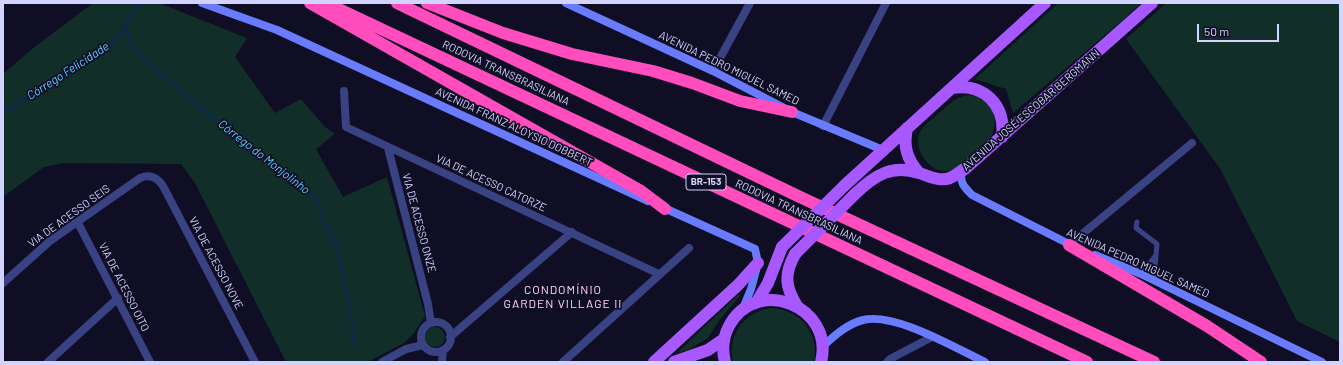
<!DOCTYPE html>
<meta charset="utf-8">
<style>
body{margin:0}
#map{position:relative;width:1343px;height:365px;overflow:hidden;background:#0f0e24;font-family:Barlow,sans-serif}
canvas{display:block}
.frame{position:absolute;inset:0;border:4px solid #d2d3ff;pointer-events:none}
.scale{position:absolute;left:1197px;top:24px;width:82px;height:18px;box-sizing:border-box;border:2px solid #d2d3ff;border-top:0;padding-left:5px;font-size:12px;line-height:14px;white-space:nowrap;color:#d2d3ff;-webkit-text-stroke:3px #0f0e24;paint-order:stroke}
</style>
<div id="map">
<canvas width="1343" height="365"></canvas>
<div class="frame"></div>
<div class="scale">50 m</div>
</div>
<script>
const g = document.querySelector('canvas').getContext('2d');
g.lineJoin = 'round';
function fillPath(path, color) { g.fillStyle = color; g.fill(path, 'evenodd'); }
function strokePath(path, color, width, dash) { g.strokeStyle = color; g.lineWidth = width; g.lineCap = dash ? 'butt' : 'round'; g.setLineDash(dash || []); g.stroke(path); }
function write(font, color, halo, rows, align = 'center') {
  g.font = font + ' Barlow,sans-serif'; g.lineWidth = 3.5; g.setLineDash([]); g.textBaseline = 'middle'; g.strokeStyle = halo; g.fillStyle = color; for (const [text, x, y, turn = 0] of rows) {
    g.save(); g.translate(x, y); g.rotate((+turn || 0) * Math.PI / 180); g.textAlign = isNaN(turn) ? turn : align; if (halo) g.strokeText(text, 0, 0); g.fillText(text, 0, 0); g.restore();
  }
}
fillPath(new Path2D(`
 M93,3H159L247,38L235,57L275,113L301,99L325,127L335,134L316,149L343,197L387,177L425,316L414,333L404,343L368,362H286L195,183L181,164L64,163L44,167L3,197V74L32,49Z
 M1058,3H1141L1123,20L1013,113L1006,89L975,79Z
 M1166,3H1340V342L1297,321L1221,170L1126,39Z
 M968,95C992,98 1002,120 989,140C978,149 968,161 956,168C936,180 913,154 919,134C922,125 933,119 940,112C949,104 956,97 968,95Z
 M739,294L740,296L721,318L708,338L688,350L677,353Z
 M770,308C800,309 820,332 814,362H733C727,335 743,313 770,308Z
 M425 337a10 10 0 1 1 20 0a10 10 0 1 1-20 0Z`), '#112e29');
strokePath(new Path2D(`
 M125,25L132,46L156,69L240,141L281,168L318,200L322,218L337,246L352,321L354,344
 M3,113L112,44L140,3`), '#0c2a46', 3.5);
strokePath(new Path2D(`
 M1137,222L1136,228L1157,244L1154,280
 M1141,274L1156,255`), '#394283', 5);
strokePath(new Path2D(`
 M713,71L750,3
 M344,91L346,127L659,274
 M823,126L886,3
 M388,148L428,304L431,323
 M78,223L150,362
 M1069,245L1192,143
 M3,283L50,241L140,178C150,174 157,177 163,186L255,362
 M421 337a15 15 0 1 1 30 0a15 15 0 1 1-30 0Z
 M450,337L572,232
 M48,362L118,298
 M382,362L406,349L423,345
 M442,362L443,350
 M563,362L689,248
 M887,362L890,359L932,337`), '#394283', 8);
strokePath(new Path2D(`
 M202,3L277,30L648,201
 M566,3L713,71L792,112L883,150
 M962,171C959,182 964,187 972,195L1073,246
 M662,207L755,249L758,263L751,289L742,311
 M1095,255L1141,274L1322,362
 M822,347C834,336 847,324 863,320C895,312 955,348 985,362`), '#697cff', 8);
strokePath(new Path2D(`
 M952,88C984,83 1006,105 1002,137
 M907,128C903,147 907,159 919,173
 M845,185L1045,3
 M855,194C875,175 892,164 919,173C929,176 939,182 950,178C955,176 961,171 966,168L1152,3
 M795,254C784,274 785,287 797,306
 M756,303L768,283L782,247
 M654,362L738,285L758,263
 M674,362L708,350L724,339
 M725,362C722,350 723,337 729,326C756,275 835,306 821,362`), '#a759ff', 12);
strokePath(new Path2D(`
 M310,3L641,191L665,209
 M326,3L1087,362
 M397,3L800,197L1154,362
 M427,3L503,33L572,54L653,71L692,83L740,101L792,112
 M1069,245L1207,326L1261,362`), '#ff4dbe', 12);
strokePath(new Path2D(`
 M782,247L845,185
 M795,254L855,194`), '#a759ff', 12);
for (const [x, y, w] of [
 [706,182,40]
]) { const box = new Path2D(); box.roundRect(x - w / 2, y - 8, w, 16, 3); g.fillStyle = '#0f0e24'; g.fill(box); strokePath(box, '#d2d3ff', 1); }
write('bold 10px', '#d2d3ff', null, [
 ["BR-153",706,182]
]);
write('11px', '#d2d3ff', '#0f0e24', [
 ["AVENIDA PEDRO MIGUEL SAMED",729,68,26],
 ["RODOVIA TRANSBRASILIANA",506,73,25],
 ["AVENIDA JOSÉ ESCOBAR BERGMANN",1031,110,-41],
 ["AVENIDA FRANZ ALOYSIO DOBBERT",514,127,25],
 ["VIA DE ACESSO CATORZE",491,183,25],
 ["RODOVIA TRANSBRASILIANA",799,212,25],
 ["VIA DE ACESSO SEIS",69,216,-36],
 ["VIA DE ACESSO ONZE",419,223,75],
 ["VIA DE ACESSO NOVE",216,263,62],
 ["AVENIDA PEDRO MIGUEL SAMED",1138,263,24],
 ["VIA DE ACESSO OITO",124,287,63]
]);
write('italic 12px', '#60ceff', '#0f0e24', [
 ["Córrego Felicidade",68,71,-33],
 ["Córrego do Monjolinho",264,157,38]
]);
g.letterSpacing = '1px';
write('12px', '#ffd4f6', '#0f0e24', [
 ["CONDOMÍNIO",563,290],
 ["GARDEN VILLAGE II",563,304]
]);
g.letterSpacing = '0px';
</script>
